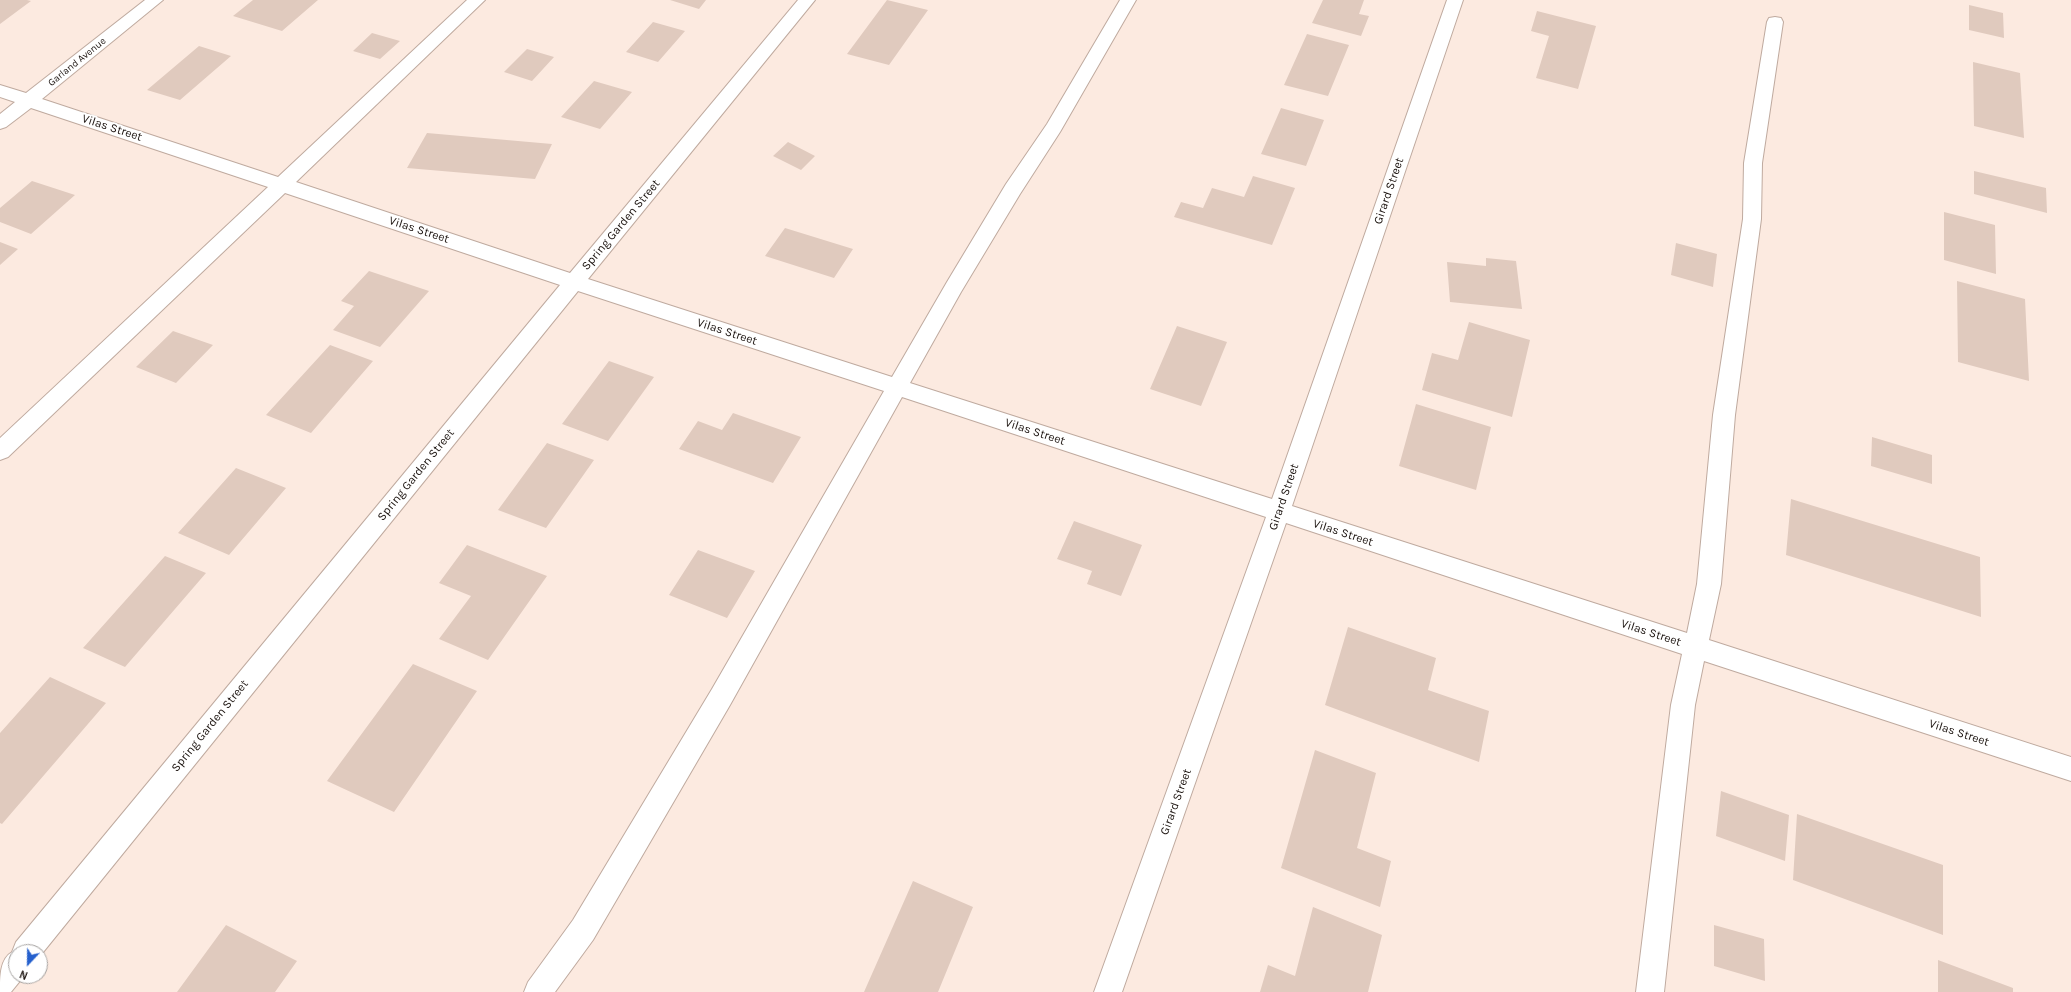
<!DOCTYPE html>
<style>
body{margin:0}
#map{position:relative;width:2071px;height:992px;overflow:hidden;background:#fceae0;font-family:Karla,sans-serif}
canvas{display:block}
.north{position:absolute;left:8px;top:944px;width:40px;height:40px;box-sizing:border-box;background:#fff;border:1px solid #a4a19f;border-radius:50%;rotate:202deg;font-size:11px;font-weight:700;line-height:16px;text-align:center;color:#1b130f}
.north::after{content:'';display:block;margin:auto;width:14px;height:18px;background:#2560cd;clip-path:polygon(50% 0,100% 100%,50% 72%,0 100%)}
</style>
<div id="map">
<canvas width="2071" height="992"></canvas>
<div class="north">N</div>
</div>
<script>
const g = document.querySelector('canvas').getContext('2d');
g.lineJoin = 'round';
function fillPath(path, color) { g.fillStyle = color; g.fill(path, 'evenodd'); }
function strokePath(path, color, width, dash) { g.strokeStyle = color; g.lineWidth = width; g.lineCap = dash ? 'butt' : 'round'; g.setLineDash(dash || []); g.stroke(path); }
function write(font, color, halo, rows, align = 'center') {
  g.font = font + ' Karla,sans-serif'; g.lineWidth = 4; g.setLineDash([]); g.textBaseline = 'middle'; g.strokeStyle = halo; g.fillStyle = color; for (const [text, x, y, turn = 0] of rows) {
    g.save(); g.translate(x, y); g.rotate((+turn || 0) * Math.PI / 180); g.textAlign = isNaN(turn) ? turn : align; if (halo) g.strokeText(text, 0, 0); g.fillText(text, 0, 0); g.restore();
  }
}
fillPath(new Path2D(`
 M0,0H27L31,1L0,24Z
 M253,0H318L282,31L233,16Z
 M670,0H706L699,9Z
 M887,0L928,10L889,65L847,54Z
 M1323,0H1364L1359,14L1369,16L1361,36L1312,23Z
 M1969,5L2003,13L2004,38L1969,30Z
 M1537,11L1596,26L1578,89L1536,78L1549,36L1531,31Z
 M653,22L685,31L658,62L626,52Z
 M372,33L400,41L380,59L353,51Z
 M1307,34L1349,45L1328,96L1284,85Z
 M199,46L231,56L180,100L147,90Z
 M527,49L554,57L532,81L504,72Z
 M1973,62L2020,73L2024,138L1974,126Z
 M594,81L632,92L600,129L561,117Z
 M1281,108L1324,120L1306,166L1261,154Z
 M427,133L552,144L535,179L407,168Z
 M788,142L815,156L801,170L773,156Z
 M1974,171L2046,188L2047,213L1974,194Z
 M1253,176L1295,188L1272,245L1174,217L1181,202L1203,208L1212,188L1244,197Z
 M32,181L75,195L31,234L0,222V208Z
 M1944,212L1995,225L1996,274L1944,260Z
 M785,228L853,249L834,278L765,256Z
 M0,242L18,249L0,265Z
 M1676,243L1717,254L1713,287L1671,275Z
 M1486,258L1516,261L1522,309L1450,302L1447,262L1486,266Z
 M369,271L429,291L380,347L333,330L354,306L341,301Z
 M1957,281L2025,299L2029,381L1958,362Z
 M1469,322L1530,340L1512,417L1422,390L1432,353L1458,360Z
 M1177,326L1227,342L1201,406L1150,389Z
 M173,331L213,345L176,383L136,367Z
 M330,345L373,361L311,433L266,415Z
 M609,361L654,377L608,441L562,424Z
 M1416,404L1491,427L1476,490L1399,466Z
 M733,413L801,437L773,483L679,449L698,421L722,430Z
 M1872,437L1932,455V484L1871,466Z
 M547,443L594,460L546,528L498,510Z
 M236,468L286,488L229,555L178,533Z
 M1791,499L1980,557L1981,617L1786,555Z
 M1074,521L1142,545L1121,596L1087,584L1092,571L1057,559Z
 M467,545L547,576L488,660L439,639L471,596L439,583Z
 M698,550L755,571L727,618L669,595Z
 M165,556L206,573L125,667L83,648Z
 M1348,627L1436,658L1428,690L1489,711L1479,762L1325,705Z
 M413,664L477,691L394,812L327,781Z
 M50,677L106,703L2,824L0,823V733Z
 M1315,750L1376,773L1357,848L1391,861L1380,907L1281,868Z
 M1721,791L1789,815L1785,861L1716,836Z
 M1797,814L1943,865V935L1793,880Z
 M913,881L973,907L938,992H864Z
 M1313,907L1382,935L1368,992H1260L1268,965L1295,976Z
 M226,925L297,961L275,992H177Z
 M1714,925L1764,939L1765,981L1714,966Z
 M1938,960L2013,988V992H1938Z`), '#e0cabe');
const minor = new Path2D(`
 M145,0H163L42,99L278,177L467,0H485L296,182L570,273L798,0H815L588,279L892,377L947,282L1006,184L1047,124L1120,0H1136L1060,132L1020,194L961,292L910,383L1272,499L1447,0H1463L1292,506L1687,633L1697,584L1713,415L1743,219L1744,163L1767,22L1769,18L1775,17L1781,18L1783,22L1762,163L1761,219L1735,415L1721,584L1709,640L2071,757V781L1704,661L1695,705L1664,992H1636L1671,705L1682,654L1286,523L1122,992H1094L1266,517L902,397L730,705L593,940L555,992H524L528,982L573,920L712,689L884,391L578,291L40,956V952H16V976H24L11,992H0C0,976 0,959 12,952L16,942L560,285L285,193L8,457L0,460V438L268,187L31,108L6,127L0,129V114L15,102L0,97V85L26,93Z`);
strokePath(minor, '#bfaa9f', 2);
fillPath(minor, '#fff');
write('10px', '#1b130f', '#fff', [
 ["Garland Avenue",77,62,-39]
]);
write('12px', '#1b130f', '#fff', [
 ["Vilas Street",112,128,18],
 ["Girard Street",1389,191,-71],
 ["Spring Garden Street",621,225,-50],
 ["Vilas Street",419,230,18],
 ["Vilas Street",727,332,18],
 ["Vilas Street",1035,432,18],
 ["Spring Garden Street",416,475,-51],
 ["Girard Street",1284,497,-71],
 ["Vilas Street",1343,533,18],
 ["Vilas Street",1651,633,18],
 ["Spring Garden Street",210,726,-51],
 ["Vilas Street",1959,733,18],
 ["Girard Street",1176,802,-70]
]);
</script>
